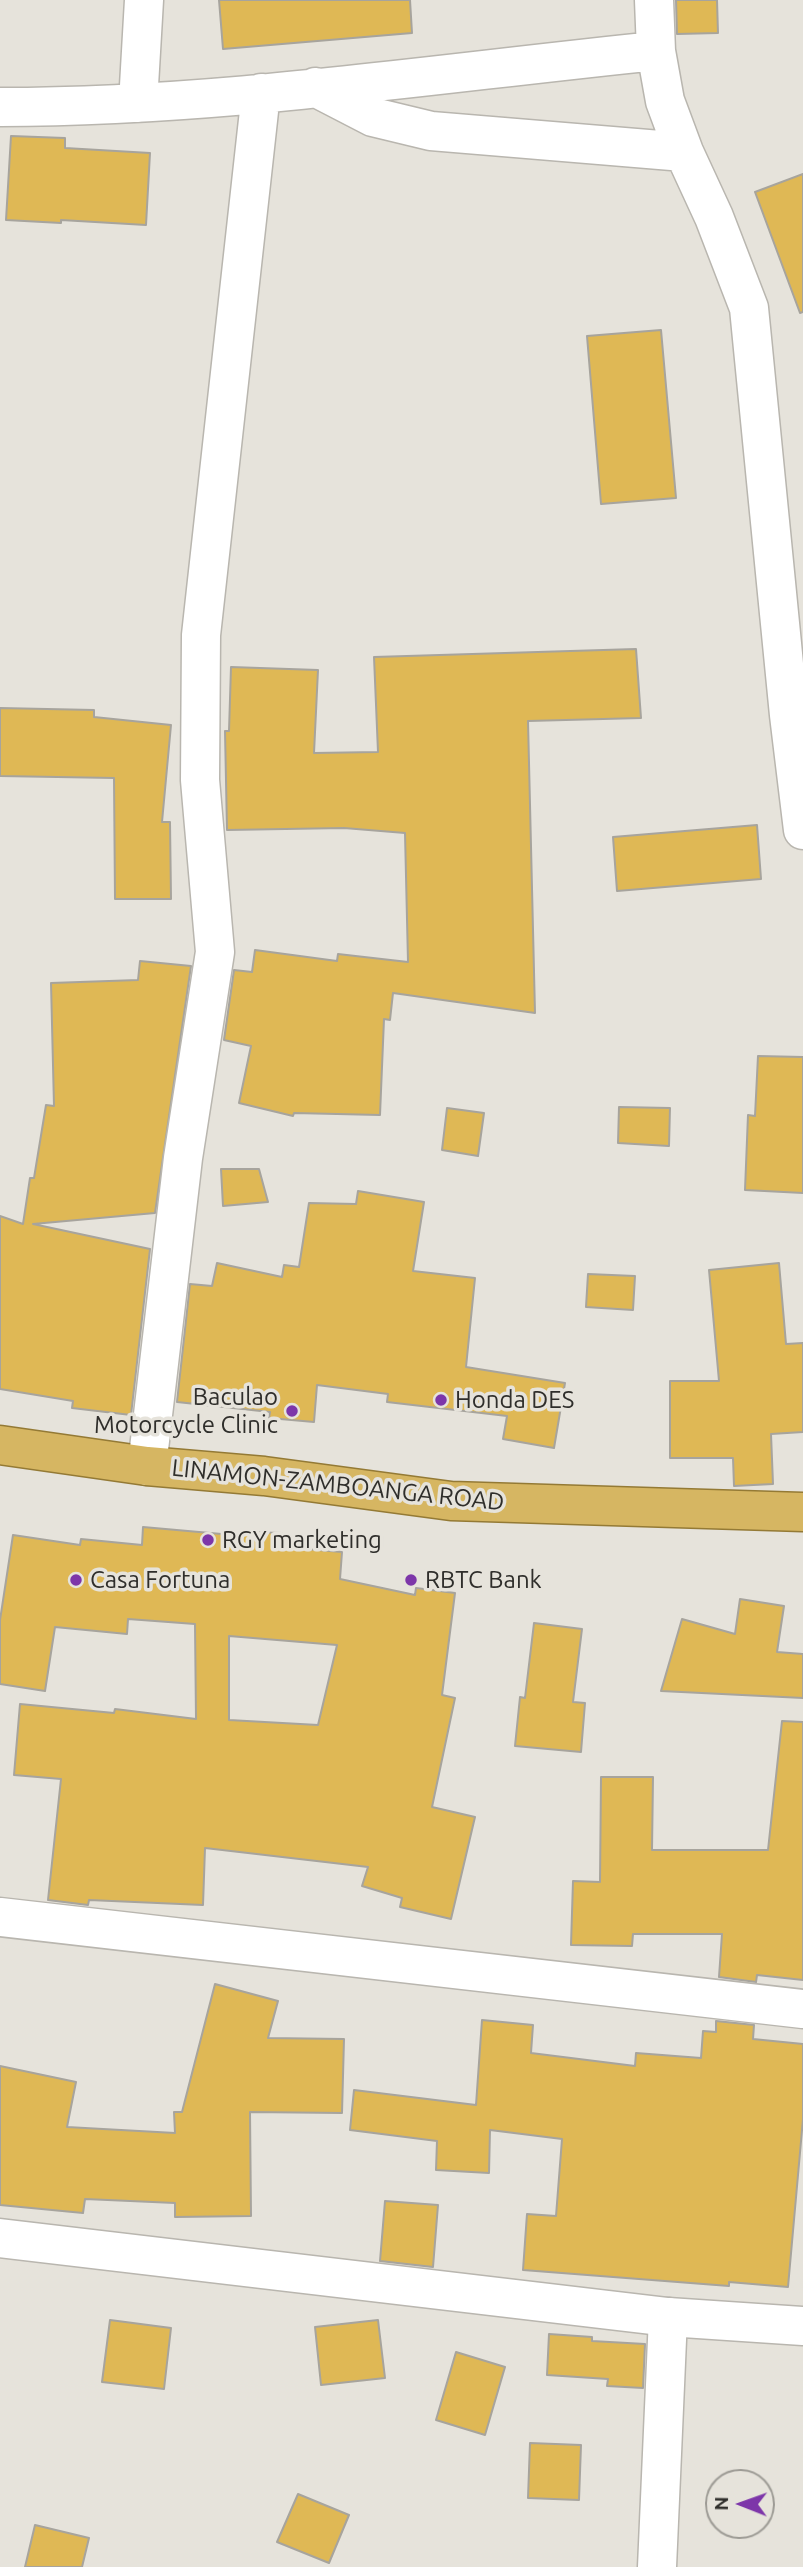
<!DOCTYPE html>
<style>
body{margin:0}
#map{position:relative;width:803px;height:2567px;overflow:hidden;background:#e6e3db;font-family:Ubuntu,sans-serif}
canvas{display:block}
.north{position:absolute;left:705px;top:2469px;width:70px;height:70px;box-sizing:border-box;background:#e6e3db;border:2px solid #9d9b95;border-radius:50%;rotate:271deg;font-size:19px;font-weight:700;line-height:28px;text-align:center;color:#2f2e2b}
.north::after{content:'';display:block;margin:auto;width:24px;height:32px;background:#7d36a9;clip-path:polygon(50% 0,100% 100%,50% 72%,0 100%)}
</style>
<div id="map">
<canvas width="803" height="2567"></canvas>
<div class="north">N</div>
</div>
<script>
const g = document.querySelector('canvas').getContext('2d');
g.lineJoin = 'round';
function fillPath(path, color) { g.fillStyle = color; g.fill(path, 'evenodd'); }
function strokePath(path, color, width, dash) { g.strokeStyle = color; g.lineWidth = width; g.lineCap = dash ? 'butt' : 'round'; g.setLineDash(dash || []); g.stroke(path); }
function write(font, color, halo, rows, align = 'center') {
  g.font = font + ' Ubuntu,sans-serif'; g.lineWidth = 7; g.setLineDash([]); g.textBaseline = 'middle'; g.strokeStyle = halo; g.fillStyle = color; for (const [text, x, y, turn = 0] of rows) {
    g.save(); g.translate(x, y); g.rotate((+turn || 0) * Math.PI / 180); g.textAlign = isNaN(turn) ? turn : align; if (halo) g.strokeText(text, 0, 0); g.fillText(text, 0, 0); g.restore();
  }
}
const building = new Path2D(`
 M219,0H410L412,33L223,49Z
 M676,0H717L718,33L677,34Z
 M11,136L65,138V148L150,153L146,225L61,220V223L6,220Z
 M803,174V312L800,313L755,192Z
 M661,330L676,498L601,504L587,336Z
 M636,649L641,718L528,721L535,1013L393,993L390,1020L384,1019L380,1115L294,1113L293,1116L239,1103L251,1046L224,1040L234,970L252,972L255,950L337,961L338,954L408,962L405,833L344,828L227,830L225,731H229L231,667L318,670L314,753L378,752L374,657Z
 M0,708L94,710V717L171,725L162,822H170L171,899H115L114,778L0,776Z
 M757,825L761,879L617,891L613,837Z
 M140,961L191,966L155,1213L33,1224L150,1249L131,1415L72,1408L73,1401L0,1389V1216L23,1224L30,1178H34L46,1105L54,1106L51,983L138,980Z
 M758,1056L803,1057V1193L745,1190L748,1115L755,1116Z
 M619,1107L670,1108L669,1146L618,1143Z
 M447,1108L484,1113L478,1156L442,1150Z
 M221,1169H259L268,1202L223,1206Z
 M358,1191L424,1202L413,1271L475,1278L466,1367L565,1383L554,1448L503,1439L507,1416L387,1402L388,1394L317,1385L314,1422L269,1418L270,1412L177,1402L190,1284L212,1286L217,1263L282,1277L284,1265L299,1267L309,1203L356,1204Z
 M779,1263L786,1344L803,1343V1432L771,1434L773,1484L734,1486L733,1458H670V1381H719L709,1270Z
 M588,1274L635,1276L633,1310L586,1307Z
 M143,1527L244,1536L245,1532L282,1533V1547L342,1552L340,1579L415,1595L416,1588L455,1593L442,1695L455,1698L432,1807L475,1817L451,1919L400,1907L402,1898L362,1886L368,1867L205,1848L203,1905L89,1900L88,1905L48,1900L61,1779L14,1775L20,1704L114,1713L115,1709L196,1719L195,1624L128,1619L127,1634L55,1627L45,1691L0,1684V1620L13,1535L80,1545L81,1539L142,1545ZM229,1636L337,1645L318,1725L229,1720Z
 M740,1599L784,1606L777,1652L803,1654V1698L661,1691L682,1619L735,1634Z
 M534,1623L582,1629L573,1702L585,1703L581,1752L515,1746L520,1697L525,1698Z
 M782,1721L803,1722V1980L757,1975L756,1982L719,1977L722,1934H633L632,1946L571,1945L573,1881L600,1882L601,1777H653L652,1850H768Z
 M215,1984L278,2001L268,2038L344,2039L342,2113L250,2112L251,2216L175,2217V2203L85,2199L83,2213L0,2205V2066L76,2082L67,2127L175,2133L174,2112H182Z
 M482,2020L533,2025L531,2053L635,2066L636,2053L701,2058L703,2031L716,2032V2021L754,2025L753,2039L803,2044V2119L788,2287L729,2282V2286L523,2270L527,2214L556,2216L562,2139L490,2130L489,2173L436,2170L437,2141L350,2130L354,2090L476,2105Z
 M385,2201L438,2205L433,2267L380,2261Z
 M110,2320L171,2328L164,2389L102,2382Z
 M378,2320L385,2378L321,2385L315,2327Z
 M549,2334L592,2337V2341L645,2344L643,2388L607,2386L608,2379L547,2375Z
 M456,2352L505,2367L485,2435L436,2420Z
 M530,2443L581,2445L579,2500L528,2498Z
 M298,2494L349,2515L329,2563L277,2542Z
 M35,2525L89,2538L82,2567H25Z`);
fillPath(building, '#dfb855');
strokePath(building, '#a7a49d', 2);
const minor = new Path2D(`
 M654,0L656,51L665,101L684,152L714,217L749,308L789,715L803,830
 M315,87L373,117L431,131L684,152
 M138,103L144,0
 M0,107C219,107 438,73 656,51
 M147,1466L183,1158L215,952L200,780L201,635L261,93
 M0,1917L803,2009
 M657,2567L668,2317`);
const tertiary = new Path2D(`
 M0,2238L668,2317L803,2326`);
const trunk = new Path2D(`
 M0,1445L147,1466L264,1476L451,1501L803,1512`);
strokePath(minor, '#b9b6af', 41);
strokePath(tertiary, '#b9b6af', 41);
strokePath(trunk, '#947a35', 41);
strokePath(minor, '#fff', 38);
strokePath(tertiary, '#fff', 38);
strokePath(trunk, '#d6b662', 38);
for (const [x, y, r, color] of [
 [441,1400,7,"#7d36a9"],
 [292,1411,7,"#7d36a9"],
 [208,1540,7,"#7d36a9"],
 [76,1580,7,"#7d36a9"],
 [411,1580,7,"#7d36a9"]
]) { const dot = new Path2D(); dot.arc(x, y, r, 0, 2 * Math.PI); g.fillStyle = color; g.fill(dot); strokePath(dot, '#e6e3db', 2.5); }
write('24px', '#2f2e2b', '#e6e3db', [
 ["Baculao",278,1397,"right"],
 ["Motorcycle Clinic",278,1425,"right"],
 ["Honda DES",455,1400],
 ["RGY marketing",222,1540],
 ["Casa Fortuna",90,1580],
 ["RBTC Bank",425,1580]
], 'left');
write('24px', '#2f2e2b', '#e6e3db', [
 ["LINAMON-ZAMBOANGA ROAD",338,1485,6]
]);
</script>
